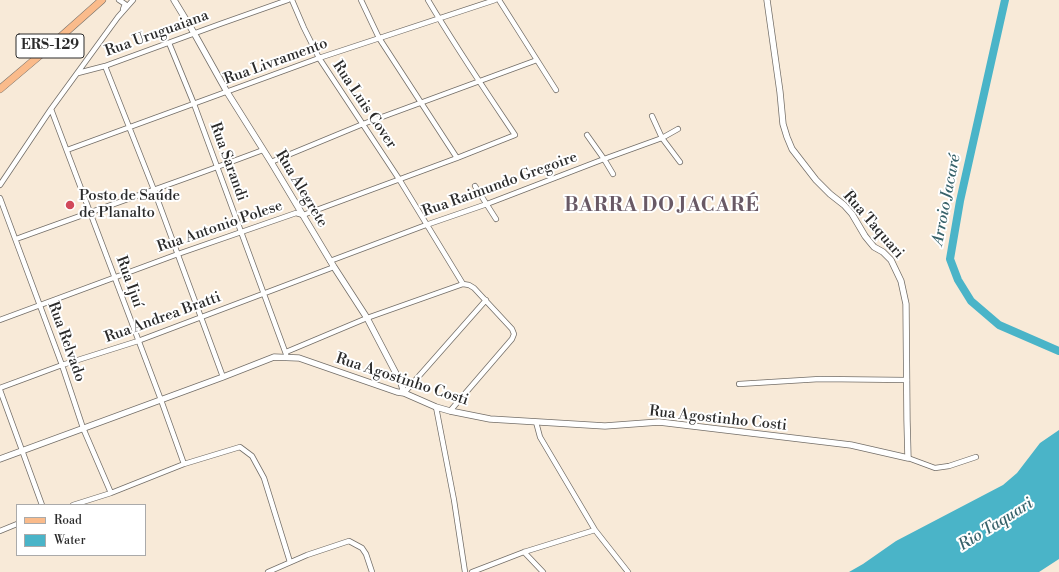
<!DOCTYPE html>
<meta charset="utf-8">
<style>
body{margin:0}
#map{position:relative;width:1059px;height:572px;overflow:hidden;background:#f8ead8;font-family:"Libre Bodoni",serif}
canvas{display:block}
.legend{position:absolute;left:16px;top:504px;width:130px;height:52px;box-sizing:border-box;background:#fff;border:1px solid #aaa;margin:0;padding:5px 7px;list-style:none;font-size:12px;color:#2b2b2b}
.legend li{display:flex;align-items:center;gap:8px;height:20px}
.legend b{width:20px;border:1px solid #aaa}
</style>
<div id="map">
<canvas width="1059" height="572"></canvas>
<ul class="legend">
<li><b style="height:5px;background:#fabb8b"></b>Road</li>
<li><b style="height:11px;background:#4ab4c8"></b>Water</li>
</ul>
</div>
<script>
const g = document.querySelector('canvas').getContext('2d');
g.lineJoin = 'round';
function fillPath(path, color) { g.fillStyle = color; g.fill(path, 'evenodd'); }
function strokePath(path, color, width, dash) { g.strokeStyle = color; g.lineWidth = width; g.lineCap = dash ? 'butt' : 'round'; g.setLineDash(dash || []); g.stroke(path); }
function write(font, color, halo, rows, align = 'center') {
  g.font = font + ' "Libre Bodoni",serif'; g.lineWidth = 4; g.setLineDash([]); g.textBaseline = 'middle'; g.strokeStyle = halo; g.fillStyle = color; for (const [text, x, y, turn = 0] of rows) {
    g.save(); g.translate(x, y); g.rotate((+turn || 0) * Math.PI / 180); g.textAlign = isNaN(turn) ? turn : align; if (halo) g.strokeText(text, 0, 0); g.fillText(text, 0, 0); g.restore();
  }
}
fillPath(new Path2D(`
 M1059,430V559L1039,572H849L863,564L896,541L1003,485L1017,473L1040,443Z`), '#4ab4c8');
strokePath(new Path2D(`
 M1005,0L960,201L950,259L958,280L971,301L999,325L1059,351`), '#4ab4c8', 8);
const minor = new Path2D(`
 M119,0L125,4L123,9
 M292,0L304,28L319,58L399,179L463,284
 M361,0L379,38L457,158
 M499,0L556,90
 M169,43L194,104L286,354
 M105,66L154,190L223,377
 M78,73L105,66L220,24L288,0
 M51,109L161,400L184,464
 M652,116L662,138L680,162
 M587,135L604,159L613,174
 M67,150L319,58L495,0
 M271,162L363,124L537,60
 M0,185L51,109L118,17L133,0
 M475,186L496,219
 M0,198L62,365L83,428L111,493
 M16,239C98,209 181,181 263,150
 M330,261L426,225L487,204L604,159L662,138L678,129
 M0,320L178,254L296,213L303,215L457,158L515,135C485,90 455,46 428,0
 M286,352L367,318L463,284L469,285L474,288L512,329L514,334L512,339L450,411
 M739,384L820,379L907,380
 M0,388L62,365L138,341L334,267
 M0,390L42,505
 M404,393L486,300
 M436,407L454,500L465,572
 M536,422L540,437L595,530L628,572
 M908,458L935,468L949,466L976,457
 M73,505L111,493L184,464L240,447L252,456L264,478L290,562
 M0,531L17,524
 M524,552L543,572
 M268,572L307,555L349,541L362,548L366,554L372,572
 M472,572L524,552L595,530`);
const tertiary = new Path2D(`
 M174,0L194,33L227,92L271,162L334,267L367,318L401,383L404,393
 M0,459L223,377L274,357L299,358L397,392L404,393L436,407L450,411L490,419L605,426L659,422L851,445L908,458L907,420L906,304L901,281L891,260L883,252L874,247L869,241L865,236L852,214L844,205L830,194L816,180L792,149L787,137L783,124L780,92L767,0`);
const primary = new Path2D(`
 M0,89L39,56L102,0`);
strokePath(minor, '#736e68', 6);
strokePath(tertiary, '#736e68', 7);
strokePath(primary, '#736e68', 8);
strokePath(minor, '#fff', 4.5);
strokePath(tertiary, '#fff', 5.5);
strokePath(primary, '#fabb8b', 7);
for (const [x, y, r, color] of [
 [70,205,5,"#d1495b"]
]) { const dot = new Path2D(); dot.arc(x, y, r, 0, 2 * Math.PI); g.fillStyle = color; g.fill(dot); strokePath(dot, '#fff', 1.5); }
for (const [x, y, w] of [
 [50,46,68]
]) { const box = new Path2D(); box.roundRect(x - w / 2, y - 12, w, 24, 3); g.fillStyle = '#fff'; g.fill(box); strokePath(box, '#2b2b2b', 1); }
write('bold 14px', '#2b2b2b', null, [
 ["ERS-129",50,46]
]);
write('15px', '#2b2b2b', '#fff', [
 ["Rua Uruguaiana",157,34,-20],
 ["Rua Livramento",276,62,-20],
 ["Rua Luis Cover",364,105,56],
 ["Rua Sarandi",228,162,70],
 ["Rua Raimundo Gregoire",500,185,-20],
 ["Rua Alegrete",301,189,59],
 ["Rua Taquari",873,225,49],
 ["Rua Antonio Polese",220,227,-19],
 ["Rua Ijuí",129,282,70],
 ["Rua Andrea Bratti",163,318,-20],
 ["Rua Relvado",66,342,70],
 ["Rua Agostinho Costi",402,380,18],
 ["Rua Agostinho Costi",718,419,6]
]);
write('15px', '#2b2b2b', '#fff', [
 ["Posto de Saúde",79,196],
 ["de Planalto",79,213]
], 'left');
write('italic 16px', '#37626a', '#fff', [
 ["Arroio Jacaré",947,200,-79],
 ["Rio Taquari",996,525,-32]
]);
g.letterSpacing = '1px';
write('bold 19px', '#695965', '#fff', [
 ["BARRA DO JACARÉ",662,206]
]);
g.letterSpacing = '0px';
</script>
